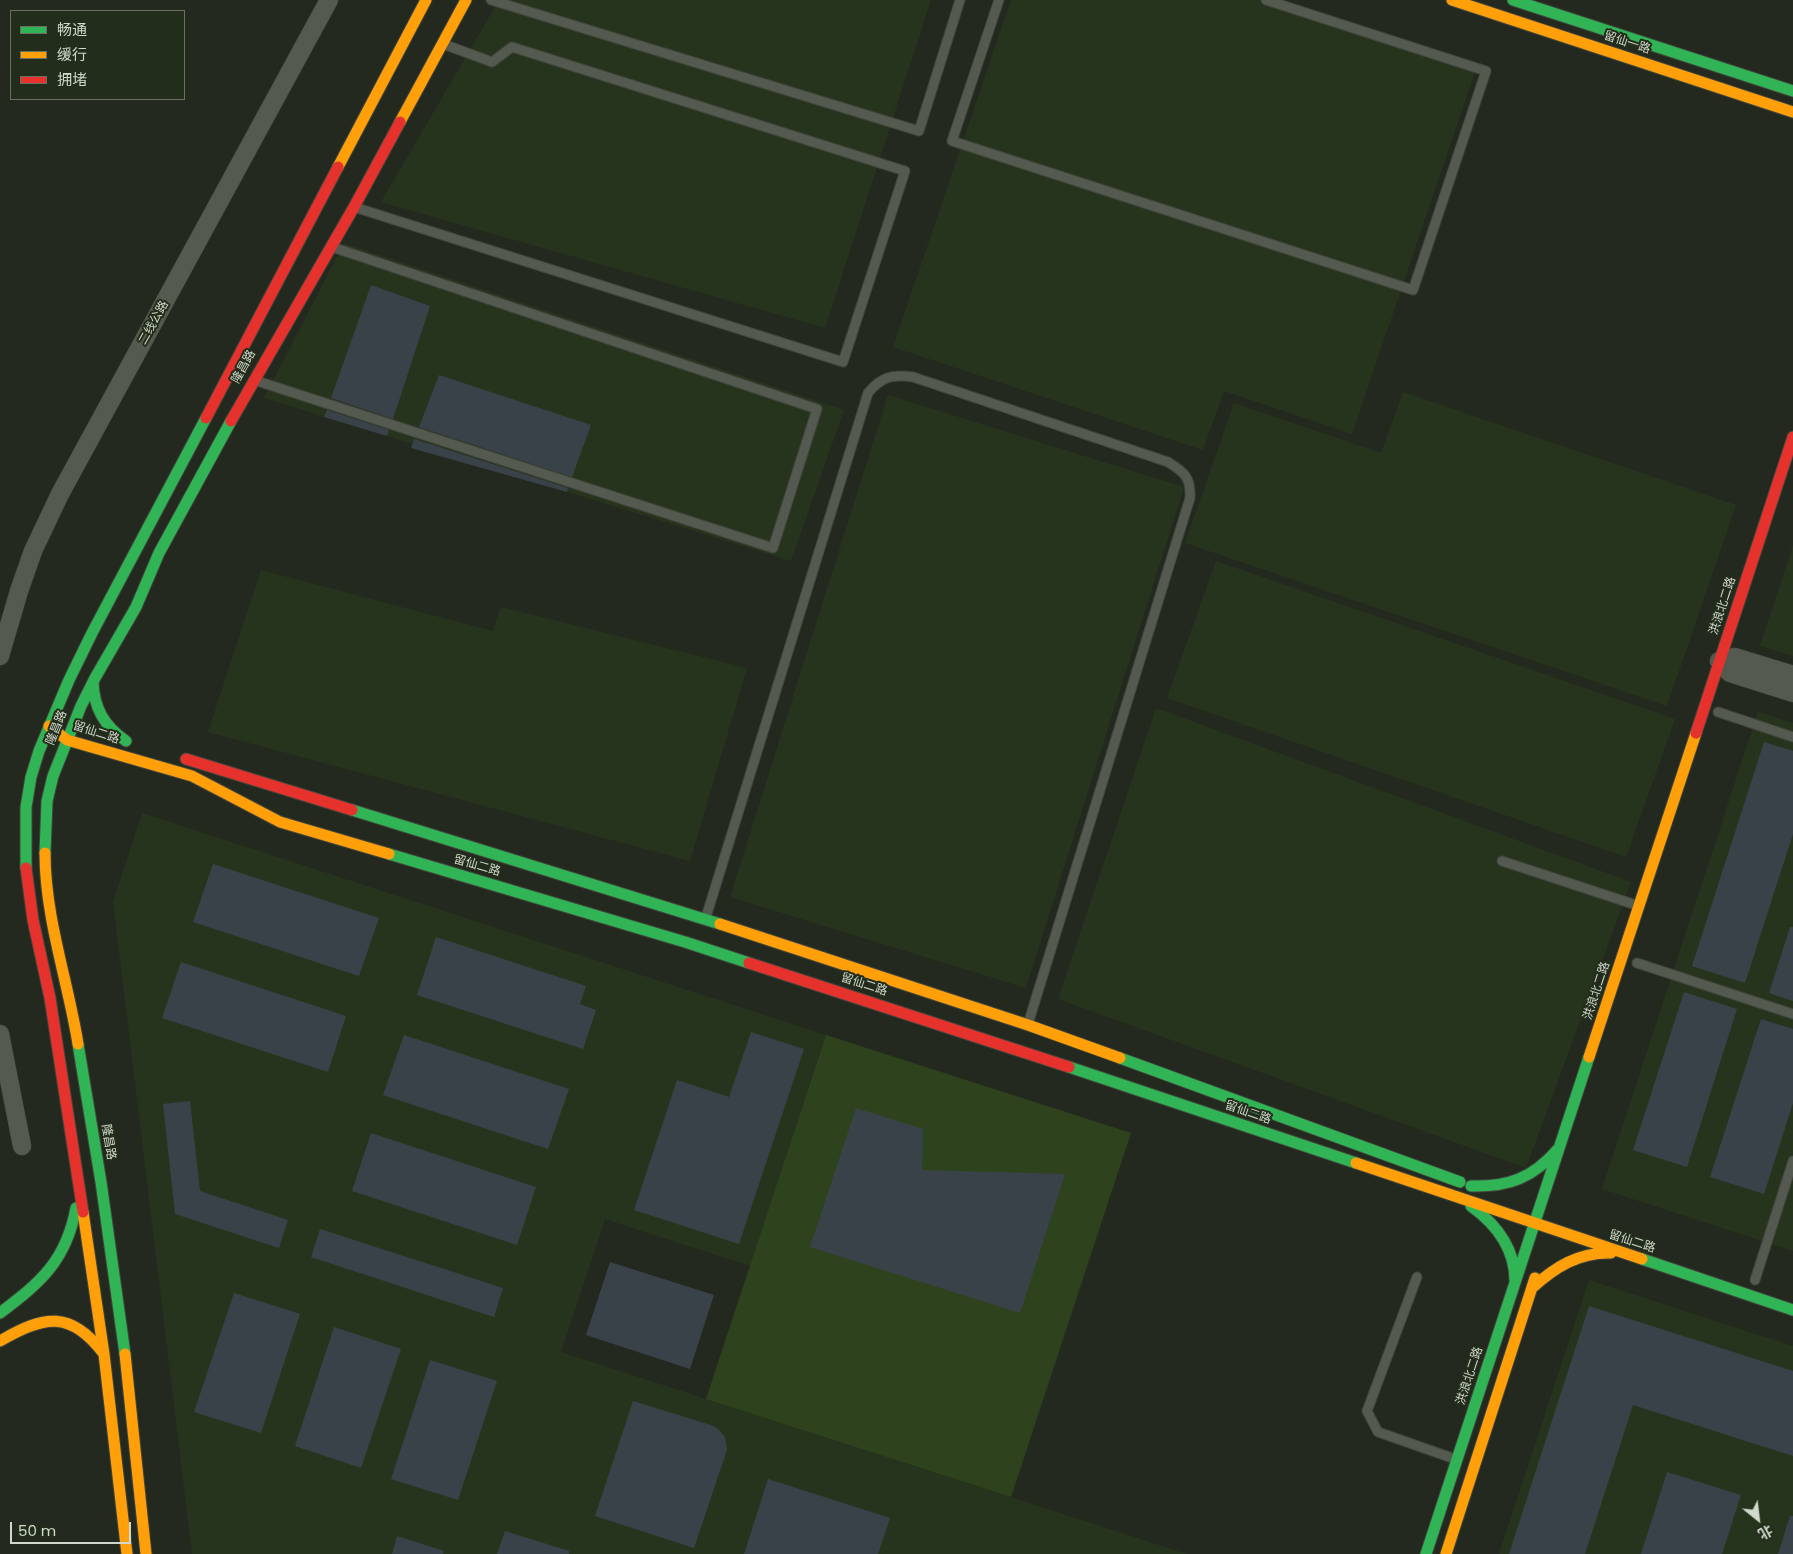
<!DOCTYPE html>
<meta charset="utf-8">
<style>
body{margin:0}
#map{position:relative;width:1793px;height:1554px;overflow:hidden;background:#24291f;font-family:Poppins,"Noto Sans SC",sans-serif}
canvas{display:block}
.legend{position:absolute;left:10px;top:10px;width:175px;height:90px;box-sizing:border-box;background:#232d1b;border:1px solid #697162;margin:0;padding:6px 9px;list-style:none;font-size:15px;color:#d1d8cc}
.legend li{display:flex;align-items:center;gap:10px;height:25px}
.legend b{width:25px;border:1px solid #697162}
.north{position:absolute;left:1733px;top:1494px;width:50px;height:50px;-webkit-text-stroke:4px #232d1b;paint-order:stroke;rotate:151deg;font-size:14px;font-weight:700;line-height:20px;text-align:center;color:#d1d8cc}
.north::after{content:'';display:block;margin:auto;width:18px;height:22px;background:#d1d8cc;clip-path:polygon(50% 0,100% 100%,50% 72%,0 100%)}
.scale{position:absolute;left:10px;top:1522px;width:121px;height:22px;box-sizing:border-box;border:2px solid #d1d8cc;border-top:0;padding-left:6px;font-size:15px;line-height:18px;white-space:nowrap;color:#d1d8cc;-webkit-text-stroke:4px #232d1b;paint-order:stroke}
</style>
<div id="map">
<canvas width="1793" height="1554"></canvas>
<ul class="legend">
<li><b style="height:6px;background:#30b455"></b>畅通</li>
<li><b style="height:6px;background:#ff9f0a"></b>缓行</li>
<li><b style="height:6px;background:#e5322d"></b>拥堵</li>
</ul>
<div class="north">北</div>
<div class="scale">50 m</div>
</div>
<script>
const g = document.querySelector('canvas').getContext('2d');
g.lineJoin = 'round';
function fillPath(path, color) { g.fillStyle = color; g.fill(path, 'evenodd'); }
function strokePath(path, color, width, dash) { g.strokeStyle = color; g.lineWidth = width; g.lineCap = dash ? 'butt' : 'round'; g.setLineDash(dash || []); g.stroke(path); }
function write(font, color, halo, rows, align = 'center') {
  g.font = font + ' Poppins,"Noto Sans SC",sans-serif'; g.lineWidth = 4; g.setLineDash([]); g.textBaseline = 'middle'; g.strokeStyle = halo; g.fillStyle = color; for (const [text, x, y, turn = 0] of rows) {
    g.save(); g.translate(x, y); g.rotate((+turn || 0) * Math.PI / 180); g.textAlign = isNaN(turn) ? turn : align; if (halo) g.strokeText(text, 0, 0); g.fillText(text, 0, 0); g.restore();
  }
}
fillPath(new Path2D(`
 M499,0H931L825,328L381,202Z
 M1011,0H1278L1477,66L1352,434L1224,391L1203,450L893,347Z
 M344,243L844,410L791,561L264,398Z
 M1403,392L1736,505L1667,706L1185,543L1234,403L1381,453Z
 M888,395L1184,487L1026,988L730,897Z
 M1793,545V656L1760,646Z
 M1216,561L1675,719L1626,857L1167,698Z
 M261,570L493,631L501,607L747,668L690,861L208,732Z
 M1156,708L1631,882L1526,1168L1058,999Z
 M1758,712L1793,723V1251L1602,1189Z
 M142,813L826,1035L750,1266L605,1219L561,1352L1187,1554H192L113,902Z
 M1589,1280L1793,1346V1554H1499Z`), '#27341d');
fillPath(new Path2D(`
 M826,1035L1131,1133L1011,1497L706,1399Z`), '#2e431d');
fillPath(new Path2D(`
 M371,285L430,306L393,419L331,398Z
 M439,375L591,425L572,477L419,427Z
 M327,410L389,430L387,436L324,417Z
 M414,439L568,488L567,492L411,448Z
 M1764,742L1793,751V834L1745,983L1692,966Z
 M213,864L379,918L359,976L193,922Z
 M1790,927H1793V1001L1769,993Z
 M436,937L586,986L580,1004L596,1010L583,1049L417,995Z
 M181,962L346,1016L328,1072L162,1018Z
 M1684,992L1737,1009L1687,1167L1633,1150Z
 M1761,1019L1793,1029V1103L1764,1194L1710,1177Z
 M751,1032L804,1049L739,1244L634,1210L677,1080L729,1097Z
 M404,1035L569,1089L548,1149L383,1095Z
 M190,1101L200,1191L288,1220L279,1248L175,1214L163,1104Z
 M856,1108L923,1129L922,1170L1065,1174L1020,1313L810,1247Z
 M371,1133L536,1187L517,1245L352,1191Z
 M320,1229L503,1288L494,1317L311,1257Z
 M610,1262L714,1295L690,1369L586,1335Z
 M234,1293L300,1314L261,1433L194,1412Z
 M1589,1306L1793,1371V1456L1633,1405L1585,1554H1509Z
 M334,1327L401,1349L361,1468L295,1446Z
 M430,1360L497,1381L458,1500L391,1479Z
 M633,1401L714,1426L718,1429L725,1437L727,1448L726,1453L694,1548L595,1516Z
 M1667,1472L1741,1495L1722,1554H1641Z
 M768,1479L890,1518L878,1554H744Z
 M1790,1516H1793V1554H1778Z
 M505,1531L569,1551V1554H497Z
 M397,1536L444,1551L443,1554H392Z`), '#3a4249');
const lane = new Path2D(`
 M491,0L919,131L960,0
 M999,0L952,141L1413,290L1486,71L1266,0
 M354,207L843,362L905,171L512,47L492,62L443,44
 M254,380L773,548L817,409L332,247
 M1718,712L1793,737
 M1502,861L1636,905
 M706,917L868,393C881,377 892,374 913,377L1168,462C1184,472 1191,477 1190,498L1028,1024
 M1637,963L1793,1014
 M1417,1277L1367,1411L1378,1432L1455,1459
 M1755,1280L1793,1161`);
const street = new Path2D(`
 M0,656L19,591L33,551L60,494L329,0
 M1793,675L1735,657L1719,661L1730,673L1793,693
 M0,1034L22,1146`);
const fast = new Path2D(`
 M1513,0L1793,91
 M93,682C94,708 104,726 126,741
 M352,810L720,924
 M45,853L47,801L53,776L81,706L95,678L136,607L159,553L231,421
 M389,854L685,942L749,963
 M26,868V807L31,777L39,751L69,680L92,633L206,418
 M78,1044L101,1182L125,1354
 M1120,1058L1460,1182
 M1069,1067L1356,1163
 M1471,1186C1509,1187 1533,1178 1558,1149
 M1471,1206C1496,1224 1515,1249 1515,1281
 M1642,1259L1793,1310
 M0,1313C41,1282 66,1261 76,1208
 M1426,1554L1589,1057`);
const slow = new Path2D(`
 M1452,0L1793,112
 M400,122L466,0
 M338,167L426,0
 M49,726L67,740L192,776L280,822L389,854
 M45,853C45,918 68,981 78,1044
 M720,924L1028,1025L1120,1058
 M1589,1057L1696,733
 M1356,1163L1642,1259
 M83,1212L104,1354L127,1554
 M1532,1288C1555,1267 1579,1252 1611,1253
 M0,1341C44,1315 71,1310 104,1354
 M125,1354L146,1554
 M1446,1554L1535,1278`);
const jam = new Path2D(`
 M206,418L338,167
 M231,421L354,207L400,122
 M1696,733L1793,437
 M186,759L352,810
 M26,868L33,920L50,998L83,1212
 M749,963L1069,1067`);
strokePath(lane, '#40453c', 11);
strokePath(street, '#40453c', 19);
strokePath(fast, '#40453c', 13);
strokePath(slow, '#40453c', 13);
strokePath(jam, '#40453c', 13);
strokePath(lane, '#555a51', 9);
strokePath(street, '#555a51', 18);
strokePath(fast, '#30b455', 11);
strokePath(slow, '#ff9f0a', 11);
strokePath(jam, '#e5322d', 11);
write('12px', '#d1d8cc', '#232d1b', [
 ["留仙一路",1627,43,18],
 ["二线公路",154,323,-61],
 ["隆昌路",244,367,-61],
 ["洪浪北二路",1723,606,-72],
 ["隆昌路",57,728,-68],
 ["留仙二路",96,733,18],
 ["留仙二路",477,866,16],
 ["留仙二路",864,985,18],
 ["洪浪北二路",1597,991,-72],
 ["留仙二路",1248,1113,19],
 ["隆昌路",108,1142,81],
 ["留仙二路",1632,1242,18],
 ["洪浪北二路",1470,1376,-72]
]);
</script>
